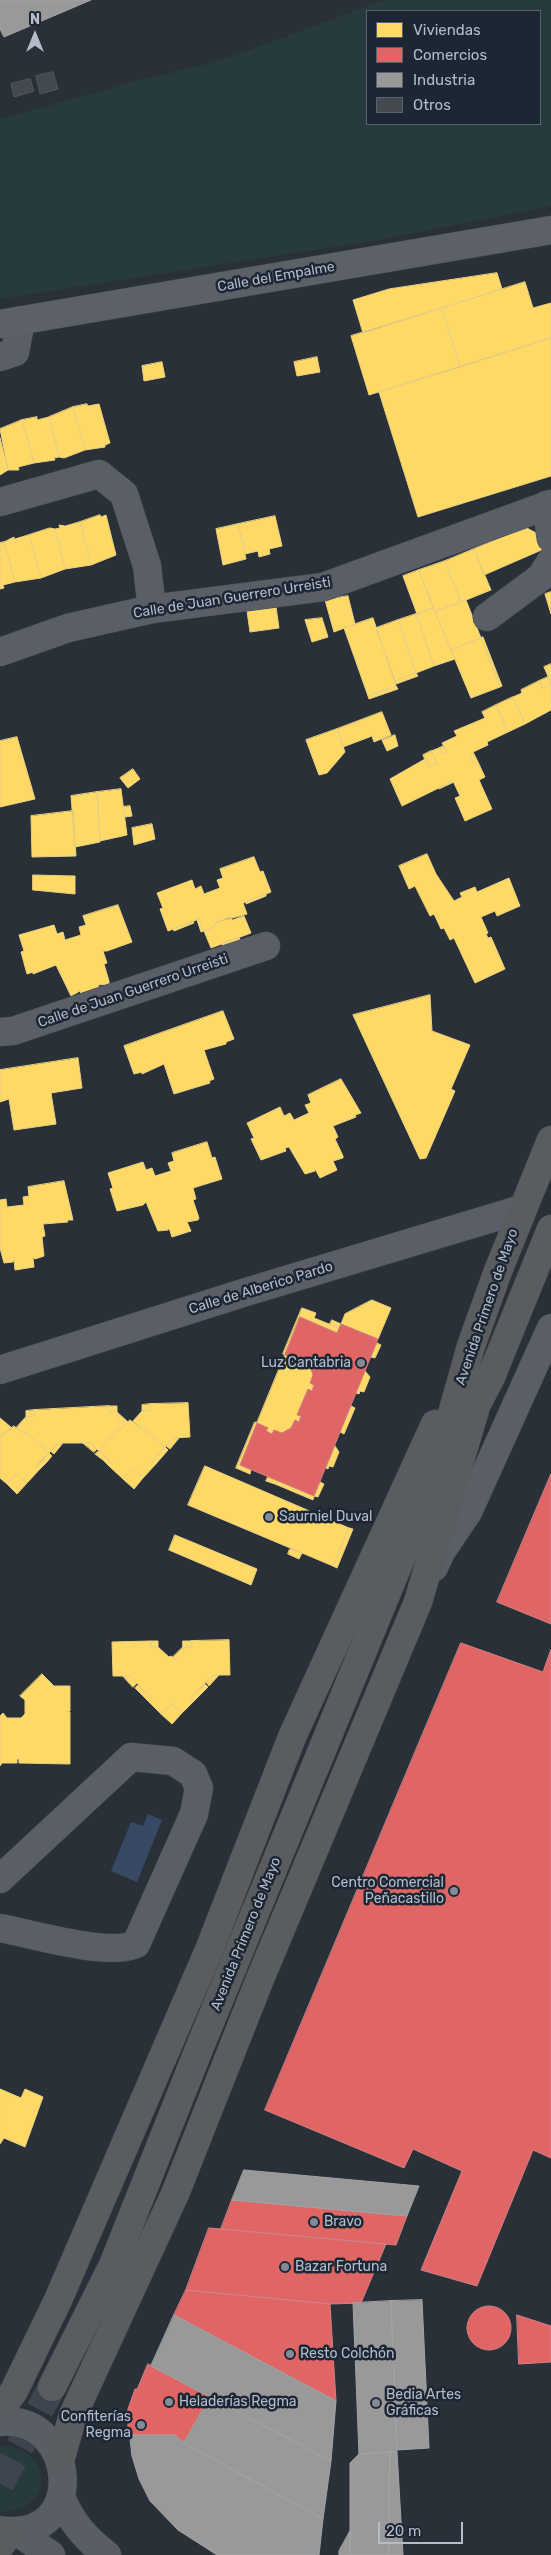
<!DOCTYPE html>
<meta charset="utf-8">
<style>
body{margin:0}
#map{position:relative;width:551px;height:2555px;overflow:hidden;background:#2a3038;font-family:Rubik,sans-serif}
canvas{display:block}
.legend{position:absolute;left:366px;top:10px;width:175px;height:115px;box-sizing:border-box;background:#1d2633;border:1px solid #59626f;margin:0;padding:6px 9px;list-style:none;font-size:15px;color:#b4bcc9}
.legend li{display:flex;align-items:center;gap:10px;height:25px}
.legend b{width:25px;border:1px solid #59626f}
.north{position:absolute;left:10px;top:10px;width:50px;height:50px;-webkit-text-stroke:4px #1d2633;paint-order:stroke;rotate:0deg;font-size:14px;font-weight:700;line-height:20px;text-align:center;color:#b4bcc9}
.north::after{content:'';display:block;margin:auto;width:18px;height:22px;background:#b4bcc9;clip-path:polygon(50% 0,100% 100%,50% 72%,0 100%)}
.scale{position:absolute;left:378px;top:2522px;width:85px;height:22px;box-sizing:border-box;border:2px solid #b4bcc9;border-top:0;padding-left:6px;font-size:15px;line-height:18px;white-space:nowrap;color:#b4bcc9;-webkit-text-stroke:4px #1d2633;paint-order:stroke}
</style>
<div id="map">
<canvas width="551" height="2555"></canvas>
<ul class="legend">
<li><b style="height:14px;background:#ffd966"></b>Viviendas</li>
<li><b style="height:14px;background:#e06666"></b>Comercios</li>
<li><b style="height:14px;background:#999"></b>Industria</li>
<li><b style="height:14px;background:#444950"></b>Otros</li>
</ul>
<div class="north">N</div>
<div class="scale">20 m</div>
</div>
<script>
const g = document.querySelector('canvas').getContext('2d');
g.lineJoin = 'round';
function fillPath(path, color) { g.fillStyle = color; g.fill(path, 'evenodd'); }
function strokePath(path, color, width, dash) { g.strokeStyle = color; g.lineWidth = width; g.lineCap = dash ? 'butt' : 'round'; g.setLineDash(dash || []); g.stroke(path); }
function write(font, color, halo, rows, align = 'center') {
  g.font = font + ' Rubik,sans-serif'; g.lineWidth = 5; g.setLineDash([]); g.textBaseline = 'middle'; g.strokeStyle = halo; g.fillStyle = color; for (const [text, x, y, turn = 0] of rows) {
    g.save(); g.translate(x, y); g.rotate((+turn || 0) * Math.PI / 180); g.textAlign = isNaN(turn) ? turn : align; if (halo) g.strokeText(text, 0, 0); g.fillText(text, 0, 0); g.restore();
  }
}
fillPath(new Path2D(`
 M384,0H551V206L378,240L0,299V119L137,81L220,61ZM540,11V124H367V11Z
 M9,2446C57,2456 49,2514 0,2512V2447Z`), '#273a3e');
fillPath(new Path2D(`
 M148,1814L162,1820L137,1882L111,1871L131,1822L143,1826Z`), '#384963');
const homes = new Path2D(`
 M497,273L502,289L363,333L353,300L389,289Z
 M525,282L533,308L551,303V338L460,367L442,308Z
 M442,308L460,367L369,395L351,336Z
 M551,338V476L418,517L379,392Z
 M317,357L320,372L297,376L294,362Z
 M162,362L165,377L144,381L142,366Z
 M87,404L88,406L99,404L110,443L105,445V447L85,450L73,407Z
 M73,407L85,450L64,458L59,457L49,417Z
 M37,417V420L49,417L59,457L54,458L55,460L34,463L22,420Z
 M22,420L34,463L18,467L19,470H8L0,429Z
 M0,438L8,470L0,475Z
 M100,515L101,517L106,515L116,555L91,565L80,522Z
 M275,516L282,546L269,549L270,554L259,557L258,551L245,554L238,524Z
 M80,522L91,565L65,569L55,529L60,528L59,525L65,526Z
 M238,524L246,559L223,565L216,529Z
 M525,527L538,534L546,548L484,575L474,549Z
 M50,528L55,529L65,569L41,578L29,535Z
 M29,535L41,578L15,582L4,542L14,537V539Z
 M4,542L15,582L3,585L4,588L0,589V543Z
 M474,549L491,590L461,602L445,561Z
 M445,561L461,602L435,612L419,570Z
 M419,570L433,608L417,614L403,576Z
 M551,592V614L545,594Z
 M348,596L355,624L334,632L325,600Z
 M466,600L481,638L451,650L435,612Z
 M276,607L279,628L250,632L247,611Z
 M433,608L455,659L434,666L416,614Z
 M416,614L434,666L416,673L398,620Z
 M322,618L328,637L312,642L305,620Z
 M373,618L396,686L368,696L344,628Z
 M398,620L416,673L395,681L376,628Z
 M483,637L502,686L500,687L481,638Z
 M481,638L500,687L471,698L451,650Z
 M551,664V683L544,667Z
 M416,673L418,676L396,684L395,681Z
 M548,677L551,684L543,688L539,681Z
 M539,681L543,688L551,684V710L525,724L513,697L522,693L521,690Z
 M396,686L398,689L369,699L368,696Z
 M513,697L525,724L508,732L496,705Z
 M496,705L508,732L487,742L488,745L473,752L474,754L470,756L474,764L478,762L485,777L479,780L492,809L465,821L455,798L460,796L453,781L402,806L390,779L425,759L428,767L437,763L431,751L439,748L442,754L447,752L442,743L457,736L454,731L485,718L482,712Z
 M382,712L391,735L374,742L372,736L343,747L337,729Z
 M337,729L345,752L327,773L319,775L306,740Z
 M395,735L398,746L387,751L382,740Z
 M17,737L35,799L0,807V741Z
 M444,746L447,752L442,754L439,748Z
 M431,751L437,763L428,767L423,755Z
 M474,754L478,762L474,764L470,756Z
 M133,769L140,779L128,788L120,778Z
 M453,781L454,782L439,789L438,788Z
 M121,789L127,835L100,841L97,792Z
 M97,792L100,842L75,847L71,796Z
 M130,806L132,816L125,817L123,807Z
 M73,811L76,856L32,857L31,816Z
 M152,824L155,839L134,845L132,828Z
 M427,854L436,874L454,901L462,897L460,893L475,887L477,892L509,878L520,906L497,916L495,911L481,917L488,933L486,934L488,938L491,937L505,969L475,983L454,938L450,940L444,928L441,929L434,914L430,916L415,886L409,889L399,866Z
 M254,857L260,872L263,871L271,892L243,903L247,914L214,923L216,926L204,931L199,919L168,931L160,909L163,908L157,893L192,880L195,889L201,886L204,894L220,888L217,880L223,878L220,869Z
 M33,875L75,876V894L33,890Z
 M266,894V896L246,904V902Z
 M118,905L132,942L107,951H103L107,963L104,964L109,981V984L98,985L101,995L83,1000L80,991L71,996L56,965L33,974V972L27,974L21,952L24,951L19,935L54,925L57,934L63,932L65,940L81,935L79,927L86,925L83,916Z
 M244,916L251,933L211,948L204,931L216,926L214,923L231,917L232,920Z
 M199,919L204,931L201,932L197,920Z
 M193,921L194,923L174,931L173,929Z
 M239,937L243,947L225,953L222,944Z
 M430,995L432,1031L470,1045L451,1089L455,1091L426,1158L420,1159L353,1015Z
 M223,1011L234,1039L226,1042V1044L204,1050L214,1079L209,1081L210,1083L174,1094L164,1064L142,1074V1072L134,1074L124,1046Z
 M78,1058L82,1088L51,1093L56,1124L14,1130L9,1099L0,1102V1070Z
 M341,1079L361,1113L355,1115L356,1117L333,1126L338,1137L335,1139L343,1156V1158L333,1161L337,1170L320,1178L315,1169V1171L305,1174L289,1147L285,1148L286,1151L261,1160L251,1139L254,1138L247,1123L280,1107L284,1116L290,1113L294,1120L309,1113L305,1105L311,1103L308,1095Z
 M207,1142L212,1158L215,1157L222,1179L193,1188L196,1199L193,1200L199,1218L198,1220L187,1222L191,1231L172,1237L169,1228L168,1230L158,1231L146,1202L143,1205L117,1211L110,1189L113,1188L108,1173L143,1162L146,1170L152,1168L155,1176L171,1171L168,1163L174,1161L172,1153Z
 M64,1181L73,1220H67L68,1222L43,1224L45,1236L42,1237L44,1256L35,1259L33,1257L34,1267L15,1270L14,1260L13,1262L4,1263L0,1248V1200L6,1199L7,1207L24,1205L23,1197L29,1196L28,1187Z
 M372,1300L391,1308L378,1339L341,1324L345,1314Z
 M302,1308L316,1313L314,1318L339,1328L337,1333L300,1317L285,1355L283,1354Z
 M332,1320L341,1324L339,1328L330,1324Z
 M377,1343L381,1345L375,1358L371,1357Z
 M285,1355L296,1359L298,1356L303,1358L302,1362L310,1365L313,1375L310,1383L314,1385L312,1391L308,1389L297,1415L301,1416L299,1422L295,1420L291,1428L282,1433L274,1430L272,1434L266,1431L268,1428L257,1423Z
 M365,1371L370,1377L364,1392L360,1391L359,1394L356,1393Z
 M188,1403L190,1437L173,1438L165,1447L142,1427L141,1428L133,1421L142,1411H150V1404Z
 M150,1404V1411H142V1405Z
 M109,1406V1412H117L118,1419L125,1425L121,1429L119,1428L99,1451L90,1443H63L57,1444L49,1453L26,1432L25,1434L20,1430L27,1423L26,1417L34,1416V1410Z
 M109,1406H117V1412H109Z
 M351,1406L355,1408L344,1434L340,1432Z
 M34,1410V1416L26,1417V1411Z
 M117,1412L128,1422L125,1425L118,1419Z
 M26,1417L27,1423L20,1430L17,1427Z
 M0,1418L12,1428L0,1437Z
 M130,1420L141,1428L142,1427L165,1447L152,1462L155,1465L143,1478L133,1468L123,1479L110,1467L113,1464L99,1451L119,1428L121,1429Z
 M255,1422L257,1423L240,1465L251,1470L250,1474L236,1468Z
 M14,1426L25,1434L26,1432L49,1453L36,1467L39,1470L27,1483L16,1474L7,1484L0,1478V1437Z
 M173,1438H179L170,1449L166,1446Z
 M63,1443L54,1454L50,1451L57,1444Z
 M83,1443H90L97,1449L94,1452Z
 M335,1446L339,1452L333,1467L329,1466L328,1469L326,1468Z
 M165,1447L168,1450L162,1457L159,1454Z
 M99,1451L105,1457L103,1460L95,1454Z
 M49,1453L52,1456L46,1463L42,1460Z
 M159,1454L162,1457L155,1465L152,1462Z
 M105,1457L113,1464L110,1467L103,1460Z
 M42,1460L46,1463L39,1470L36,1467Z
 M205,1466L349,1528L333,1566L188,1505Z
 M133,1468L143,1478L134,1489L123,1479Z
 M16,1474L27,1483L17,1494L7,1484Z
 M268,1477L277,1480L275,1484L266,1481Z
 M277,1480L314,1496L313,1500L275,1484Z
 M320,1482L324,1484L318,1497L314,1496Z
 M349,1528L353,1529L337,1568L333,1566Z
 M175,1535L257,1569L251,1585L169,1550Z
 M290,1549L302,1553L299,1559L288,1554Z
 M229,1640L230,1675H213L191,1698L194,1701L182,1713L172,1704L161,1714L149,1702L152,1698L130,1676H113L112,1642L151,1641V1647H158L169,1657L171,1656L177,1660L184,1653L183,1647H192L191,1641Z
 M151,1641H158V1647H151Z
 M183,1641H191L192,1647H183Z
 M183,1647L184,1653L177,1660L173,1657Z
 M42,1674L54,1686H70V1711H66L70,1712V1764L19,1763V1759H17V1763H2L0,1766V1716L3,1713L7,1718H21L25,1714V1700L20,1696Z
 M213,1675H219L209,1686L206,1682Z
 M123,1676H130L137,1683L133,1687Z
 M205,1684L208,1687L201,1694L198,1691Z
 M138,1685L145,1691L142,1695L135,1688Z
 M145,1691L152,1698L149,1702L142,1695Z
 M198,1691L201,1694L194,1701L191,1698Z
 M172,1704L182,1713L172,1724L161,1714Z
 M0,2089L21,2098L25,2089L43,2097L25,2147L4,2138L0,2144Z`);
fillPath(homes, '#ffd966');
strokePath(homes, '#e8d084', 1);
const shops = new Path2D(`
 M300,1317L337,1333L341,1324L378,1339L314,1496L240,1465L257,1423L268,1428L266,1431L272,1434L274,1430L282,1433L291,1428L295,1420L299,1422L301,1416L297,1415L308,1389L312,1391L314,1385L310,1383L313,1375L310,1365L302,1362L303,1358L298,1356L296,1359L285,1355Z
 M551,1474V1624L497,1602Z
 M461,1643L543,1672L551,1649V2158L533,2150L477,2286L421,2270L462,2171L413,2149L404,2168L265,2110Z
 M232,2200L407,2216L396,2245L221,2229Z
 M209,2228L221,2229L386,2244L361,2303L330,2304L186,2290Z
 M186,2290L330,2304L336,2401L174,2315Z
 M467 2328a22 22 0 1 1 44 0a22 22 0 1 1-44 0Z
 M517,2315L551,2326V2362L519,2364Z
 M148,2364L210,2397L184,2443L175,2435H127L129,2413L127,2412L135,2389H137Z`);
fillPath(shops, '#e06666');
strokePath(shops, '#d38084', 1);
const industry = new Path2D(`
 M0,0H91L4,37L0,29Z
 M244,2170L419,2186L407,2216L232,2200Z
 M422,2300L429,2448L397,2450L391,2301Z
 M391,2301L397,2452L359,2454L353,2303Z
 M174,2315L336,2401L331,2461L151,2366Z
 M210,2397L331,2461L323,2519L184,2443Z
 M130,2435H175L184,2443L323,2519L319,2555H217L178,2530L150,2501L139,2479L132,2456Z
 M390,2452L389,2555H350V2463L359,2454Z
 M390,2452H397L403,2555H389Z
 M350,2531V2555H339V2551Z`);
fillPath(industry, '#999');
strokePath(industry, '#a1a4a7', 1);
const building = new Path2D(`
 M53,72L58,89L40,94L36,76Z
 M30,79L34,91L14,97L11,84Z`);
fillPath(building, '#444950');
strokePath(building, '#52575f', 1);
strokePath(new Path2D(`
 M0,2484L52,2387`), '#3f454e', 28, [28, 14]);
const street = new Path2D(`
 M0,357L15,352L21,320
 M0,502L99,474L124,494L147,566L152,609
 M546,505L551,538
 M487,617L541,577L551,561
 M0,652L68,628L152,609L323,587L551,504
 M0,1032L13,1031L266,946
 M0,1370L246,1292L522,1209
 M434,1567L441,1552L468,1512L551,1328
 M0,1879L131,1757L173,1761L193,1774L199,1788L194,1814L136,1944C109,1957 32,1934 0,1928`);
const secondary = new Path2D(`
 M0,2422C77,2413 90,2544 0,2530
 M61,2497C71,2522 86,2539 107,2555
 M19,2533L51,2555`);
const primary = new Path2D(`
 M0,324L551,230`);
const highway = new Path2D(`
 M466,1425L491,1377L551,1229
 M52,2387L113,2265L199,2049L434,1478L471,1346L498,1271L551,1140
 M0,2410L14,2391L58,2300L209,1950L292,1737L435,1424
 M60,2461L73,2415L175,2194L260,1979L418,1602L475,1410
 M0,2546L10,2532`);
strokePath(street, '#484c53', 29);
strokePath(secondary, '#484c53', 29);
strokePath(primary, '#484c55', 29);
strokePath(highway, '#474c53', 29);
strokePath(street, '#5a5e66', 28);
strokePath(secondary, '#595d64', 28);
strokePath(primary, '#5c6168', 28);
strokePath(highway, '#5a5d60', 28);
for (const [x, y, r, color] of [
 [361,1363,5,"#848b96"],
 [269,1517,5,"#848b96"],
 [454,1891,5,"#848b96"],
 [314,2222,5,"#848b96"],
 [285,2267,5,"#848b96"],
 [290,2354,5,"#848b96"],
 [169,2402,5,"#848b96"],
 [376,2403,5,"#848b96"],
 [141,2425,5,"#848b96"]
]) { const dot = new Path2D(); dot.arc(x, y, r, 0, 2 * Math.PI); g.fillStyle = color; g.fill(dot); strokePath(dot, '#1d2633', 2); }
write('14px', '#b4bcc9', '#1d2633', [
 ["Calle del Empalme",276,277,-10],
 ["Calle de Juan Guerrero Urreisti",232,598,-9],
 ["Calle de Juan Guerrero Urreisti",133,991,-19],
 ["Calle de Alberico Pardo",261,1288,-17],
 ["Avenida Primero de Mayo",487,1307,-71],
 ["Avenida Primero de Mayo",246,1934,-68]
]);
write('14px', '#b4bcc9', '#1d2633', [
 ["Luz Cantabria",351,1363,"right"],
 ["Saurniel Duval",279,1517],
 ["Centro Comercial",444,1883,"right"],
 ["Peñacastillo",444,1899,"right"],
 ["Bravo",324,2222],
 ["Bazar Fortuna",295,2267],
 ["Resto Colchón",300,2354],
 ["Bedia Artes",386,2395],
 ["Gráficas",386,2411],
 ["Heladerías Regma",179,2402],
 ["Confiterías",131,2417,"right"],
 ["Regma",131,2433,"right"]
], 'left');
</script>
